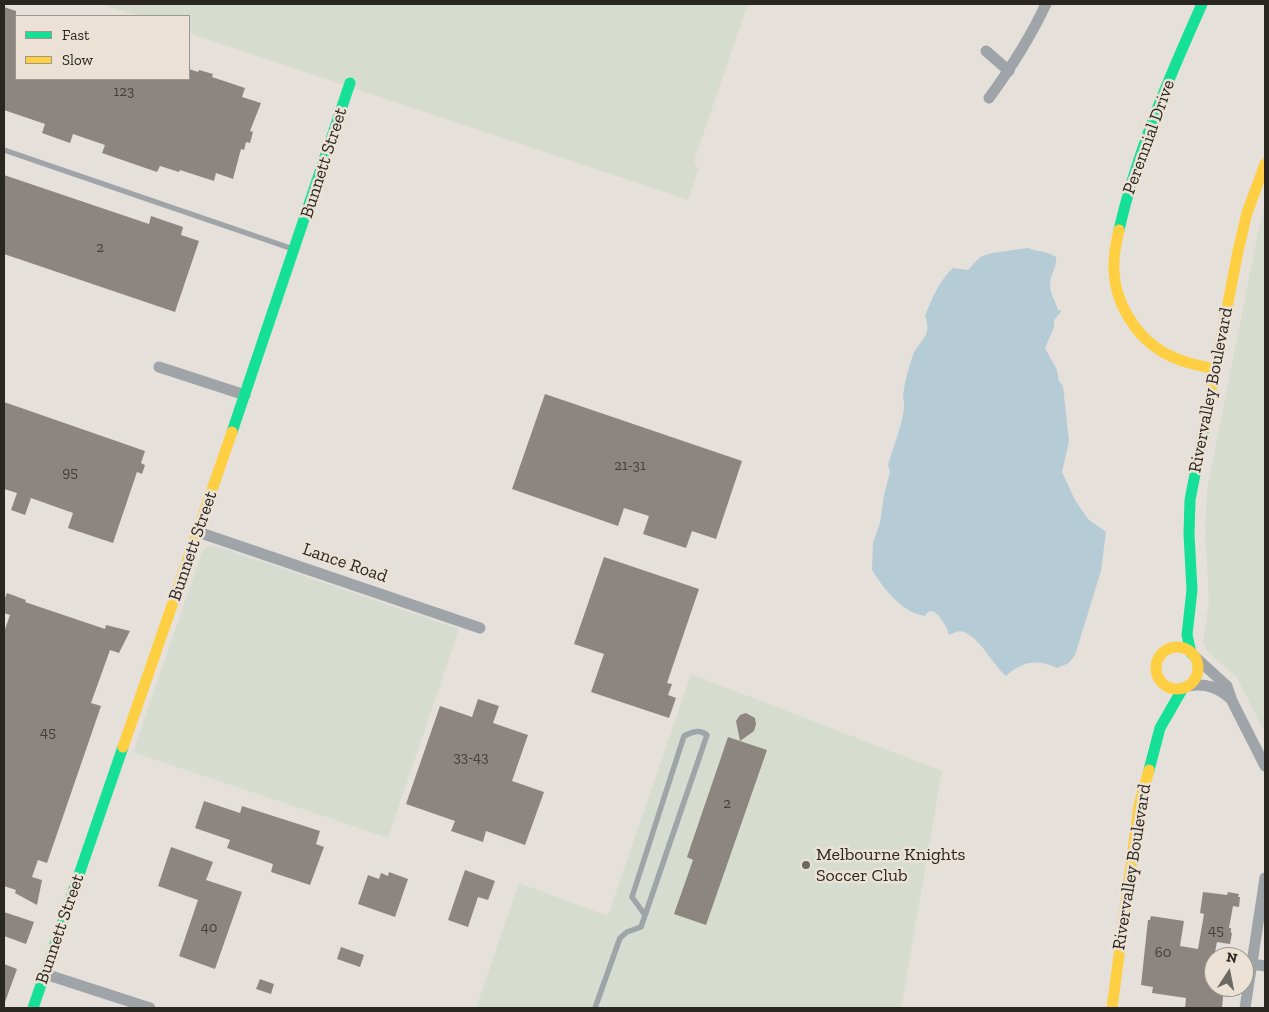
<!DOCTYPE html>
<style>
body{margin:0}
#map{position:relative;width:1269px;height:1012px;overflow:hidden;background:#e6e0da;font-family:"Zilla Slab",serif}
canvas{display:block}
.frame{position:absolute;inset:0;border:5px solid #2a2722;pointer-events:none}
.legend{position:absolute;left:15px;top:15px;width:175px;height:65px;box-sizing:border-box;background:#ebe1d5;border:1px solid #9e978d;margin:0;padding:6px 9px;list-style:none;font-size:15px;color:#2a2722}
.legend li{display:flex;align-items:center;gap:10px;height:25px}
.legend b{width:25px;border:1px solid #9e978d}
.north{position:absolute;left:1204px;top:947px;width:50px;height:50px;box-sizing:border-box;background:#ebe1d5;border:1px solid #9e978d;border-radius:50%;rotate:11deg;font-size:14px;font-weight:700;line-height:20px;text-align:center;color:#2a2722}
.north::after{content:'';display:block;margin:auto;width:18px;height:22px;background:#6c6862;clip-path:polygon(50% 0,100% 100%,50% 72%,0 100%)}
</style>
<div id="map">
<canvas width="1269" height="1012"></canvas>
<div class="frame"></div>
<ul class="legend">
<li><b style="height:6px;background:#16e098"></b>Fast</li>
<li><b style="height:6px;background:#ffcf43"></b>Slow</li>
</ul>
<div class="north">N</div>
</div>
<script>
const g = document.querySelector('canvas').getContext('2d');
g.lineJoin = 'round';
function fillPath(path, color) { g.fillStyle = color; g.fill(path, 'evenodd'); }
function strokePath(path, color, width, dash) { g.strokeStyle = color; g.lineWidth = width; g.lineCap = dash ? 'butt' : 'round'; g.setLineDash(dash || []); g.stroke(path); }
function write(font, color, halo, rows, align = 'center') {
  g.font = font + ' "Zilla Slab",serif'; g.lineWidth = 5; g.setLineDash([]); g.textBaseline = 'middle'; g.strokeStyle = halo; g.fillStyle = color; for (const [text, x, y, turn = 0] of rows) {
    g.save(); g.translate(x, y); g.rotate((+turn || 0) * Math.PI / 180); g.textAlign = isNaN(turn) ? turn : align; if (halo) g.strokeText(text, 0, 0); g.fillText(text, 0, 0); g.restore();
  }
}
fillPath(new Path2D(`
 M101,4H748L694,161L697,167L699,168L688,200L189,33V16H139Z
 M1265,205V733L1237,678L1208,652L1203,643L1209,602L1205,532L1207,490L1258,232Z
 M216,546L459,629L388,838L133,752L202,552L207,547Z
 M691,674L942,771L901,1008H476L519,883L608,916Z`), '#d6ddd0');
fillPath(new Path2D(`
 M1028,248C1038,252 1047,251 1056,257C1058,267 1049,275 1050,286C1050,293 1056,302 1058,310L1062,311L1054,320V327L1045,348L1057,370L1059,381L1063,386L1069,441L1062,472L1075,500L1088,519L1106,532L1101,571L1075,655L1069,663L1057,668C1037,659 1023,661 1006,676C993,665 980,638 964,632C959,630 954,633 949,635C947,627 941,616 933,611L928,612L925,616C901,612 884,589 872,570L873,543L880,523L884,495L890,472L888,465C893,447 902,426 904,408C905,404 903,400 903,397C904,383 909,367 913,355C919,340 933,337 925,316C932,298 939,281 953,268L968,270L980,257L992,253Z`), '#b5ccd7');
fillPath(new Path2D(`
 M4,7L16,11V79H189V69L198,72L199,70L213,74L212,77L245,88L242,97L261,103L250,131L253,132L250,143L246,142L244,150L241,149L233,179L216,173L214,181L180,170L179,172L160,166L157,172L102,153L105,145L73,134L70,143L42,133L45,124L4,110Z
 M4,175L149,224L151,216L183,227L181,235L199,241L175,312L4,254Z
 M545,394L742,461L716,539L692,531L686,548L643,534L649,516L624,508L618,526L512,489Z
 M4,402L145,451L141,463L145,465L142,474L137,472L113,543L68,528L73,513L31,498L25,515L11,510L17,493L4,489Z
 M604,557L699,589L667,683L672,684L668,695L676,698L669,718L591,692L604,654L574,644Z
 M7,593L26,600L25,602L105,629L106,625L130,631L119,653L110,650L91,703L101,706L47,863L38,860L32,877L42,880L37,905L15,893L16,890L4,886V632L10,615L4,613V601Z
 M478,699L499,706L493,723L528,735L512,781L544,792L525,845L486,831L483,842L451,831L455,821L406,804L440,706L472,717Z
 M746,713L755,718L756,724L754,731L740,741L767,750L706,925L674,914L693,860L687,857L728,737L740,741L736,721L740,715Z
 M204,801L240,813L242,806L320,831L316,844L324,847L310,885L271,872L273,864L227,848L230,840L195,828Z
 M171,847L213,862L206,880L242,892L215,969L179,956L198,900L158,886Z
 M465,870L495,881L488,900L478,897L468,927L448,920Z
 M389,872L408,879L395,917L358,904L368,875L379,879L381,873L388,876Z
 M1203,892L1227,895L1228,892L1239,894L1238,897H1240L1239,907L1233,906L1229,928H1231V933H1232L1230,944L1217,942L1214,957V987H1224L1222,1008H1185L1186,998L1152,993L1153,987L1141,985L1148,920H1150L1151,916L1184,921L1180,946L1198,949L1204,914L1200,913Z
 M4,912L34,922L26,944L4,936Z
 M341,947L364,955L360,967L337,959Z
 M4,964L17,969L5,1002H4Z
 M260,979L274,984L271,994L256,989Z`), '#8d8580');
strokePath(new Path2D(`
 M4,150L293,249
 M595,1008L620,938L627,932L641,927L707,735C699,729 692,732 684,736L632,897L645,915`), '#9fa4a9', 5.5);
strokePath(new Path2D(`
 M986,51L1009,71
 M989,98C1011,68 1030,38 1046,4
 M159,367L245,395
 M198,532L480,628
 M1194,656L1227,686L1232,701L1265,766
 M1188,686C1206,683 1218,687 1231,699
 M1252,964L1265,966
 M45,974L150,1008
 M1245,1008L1265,878`), '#9fa4a9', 11);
strokePath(new Path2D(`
 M1119,230C1137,151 1169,78 1202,4
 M232,432L350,83
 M1191,653L1187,635L1192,590L1189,534L1190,500L1204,428
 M1149,770L1160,728L1183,688
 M33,1008L123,747`), '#16e098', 11);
strokePath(new Path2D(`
 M1119,230C1116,243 1113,257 1114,271C1115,302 1135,335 1161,351C1177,361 1196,365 1215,369
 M1204,428L1238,251L1247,213L1265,164
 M1156 668a21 21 0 1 1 42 0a21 21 0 1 1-42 0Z
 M123,747L232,432
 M1112,1008L1139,805L1149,770`), '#ffcf43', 11);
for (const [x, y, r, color] of [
 [806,865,5,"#6c6862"]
]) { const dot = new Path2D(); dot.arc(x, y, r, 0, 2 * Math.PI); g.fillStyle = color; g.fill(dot); strokePath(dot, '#ebe1d5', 2); }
write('15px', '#433e3a', null, [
 ["123",124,92],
 ["2",100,248],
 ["21-31",630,466],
 ["95",70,473],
 ["45",48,733],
 ["33-43",471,758],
 ["2",727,804],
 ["40",209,928],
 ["45",1216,931],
 ["60",1163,953]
]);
write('18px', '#2a2722', '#ebe1d5', [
 ["Perennial Drive",1149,137,-70],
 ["Bunnett Street",324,163,-72],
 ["Rivervalley Boulevard",1211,390,-79],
 ["Bunnett Street",193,546,-71],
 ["Lance Road",345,563,19],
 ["Rivervalley Boulevard",1132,867,-81],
 ["Bunnett Street",60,929,-71]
]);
write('18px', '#2a2722', '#ebe1d5', [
 ["Melbourne Knights",816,855],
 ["Soccer Club",816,876]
], 'left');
</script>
